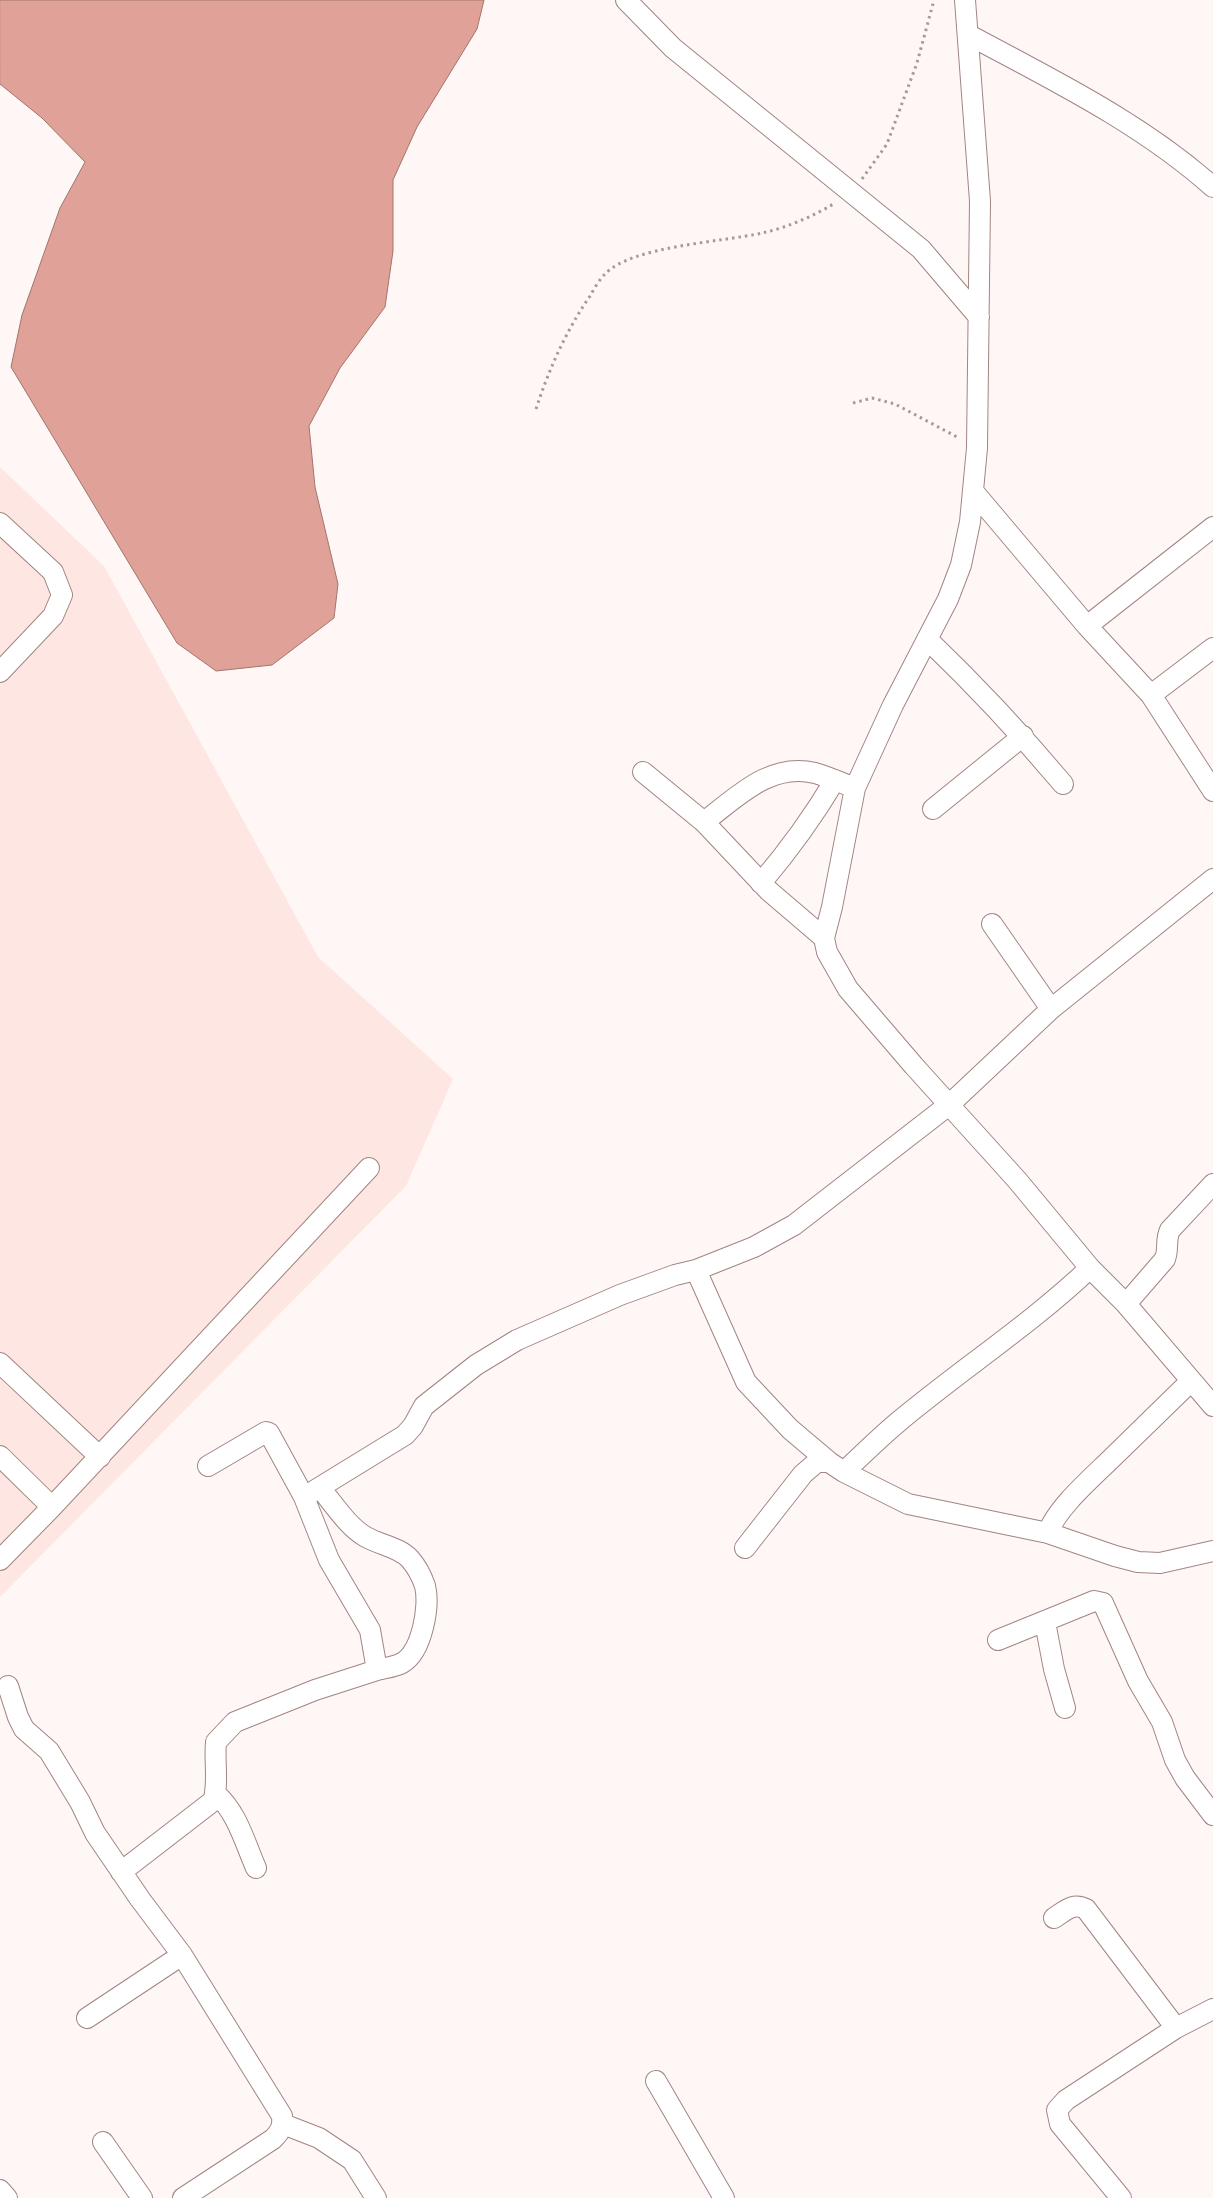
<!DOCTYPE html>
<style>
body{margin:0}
canvas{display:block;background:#fef7f6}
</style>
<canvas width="1213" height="2198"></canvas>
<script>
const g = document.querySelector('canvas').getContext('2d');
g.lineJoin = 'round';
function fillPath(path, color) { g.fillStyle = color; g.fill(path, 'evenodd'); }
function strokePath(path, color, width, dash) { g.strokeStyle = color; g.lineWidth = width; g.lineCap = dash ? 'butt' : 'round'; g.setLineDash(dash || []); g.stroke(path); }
fillPath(new Path2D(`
 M0,467L104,566L318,957L453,1079L406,1186L0,1597Z`), '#fee6e2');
const water = new Path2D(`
 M0,0H484L477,29L417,127L393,180V251L385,307L340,368L309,426L315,487L338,584L334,618L272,665L216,671L177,643L11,367L22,315L60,208L85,162L42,118L0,84Z`);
fillPath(water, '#dfa198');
strokePath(water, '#a2746d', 1);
const minor = new Path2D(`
 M626,0L673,48L921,249L979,317
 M965,0L980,201L977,448L970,522L961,565L948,599L893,705L855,788L832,907L824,938L827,952L848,989L914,1066L1017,1180L1090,1268L1126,1304L1213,1406
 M969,35C1053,80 1141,123 1213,187
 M973,491L1087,626L1151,695L1213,791
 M0,523L53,572L62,595L53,616L0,672
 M1087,626L1213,527
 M927,639C975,685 1020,733 1063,784
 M1151,695L1213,648
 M643,772L704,822L769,891L824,938
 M933,809L1023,736
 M704,822C737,797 770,762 815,773C829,777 842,783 855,788
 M761,883C789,850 813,817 835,780
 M992,924L1051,1009
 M696,1270L746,1382L790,1429L829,1462
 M1126,1304L1165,1259C1169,1249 1165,1240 1170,1230L1213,1184
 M0,1363L100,1457
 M0,1456L52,1507
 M844,1472C861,1456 878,1439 897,1423C960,1370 1030,1325 1090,1268
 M320,1488C334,1504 347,1526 366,1537C380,1545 399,1547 410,1559C416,1566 422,1577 425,1586C430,1606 422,1652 402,1663C395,1667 384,1668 377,1670
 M304,1497L405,1435L413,1426L424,1406L476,1365L517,1340L620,1295L675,1275L696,1270L754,1247L794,1225L950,1104L1051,1009L1213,879
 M1048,1533C1056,1508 1094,1476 1113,1457C1139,1432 1165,1406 1191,1381
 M745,1548L803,1474L817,1462H829L844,1472L908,1504L1048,1533L1115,1556L1138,1562L1160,1563L1213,1551
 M0,1560L52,1507L369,1168
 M1045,1622L1054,1669L1065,1708
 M998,1640L1094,1601L1103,1603L1138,1681L1162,1722L1175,1760L1185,1778L1213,1815
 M8,1686L18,1717L24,1729L49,1751L80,1802L95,1833L140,1899L182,1955L282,2116C283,2126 281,2131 273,2139L183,2198
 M216,1794C237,1812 245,1843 256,1868
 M121,1872L213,1801C219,1786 214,1760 216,1742L235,1722L315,1690L377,1670L370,1630L329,1560L304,1497L269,1433L266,1432L208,1466
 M1054,1918C1065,1911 1073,1902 1086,1909L1176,2028
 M87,2018L182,1955
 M656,2081L724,2198
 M283,2124L319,2138L352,2160L376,2198
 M103,2142L142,2198
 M0,2190L7,2198
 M1121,2198L1060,2124L1057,2110L1066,2100L1176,2028L1213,2009`);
strokePath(minor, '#a18581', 22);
strokePath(new Path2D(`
 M862,179L887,144L917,63L934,0
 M853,403L872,398L895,404L959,438
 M536,409C549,369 566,331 590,296C594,289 599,280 605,274C631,246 723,242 762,233C786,228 814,216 835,203`), '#a39b9a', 3, [2.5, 4]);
strokePath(minor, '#fff', 20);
</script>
